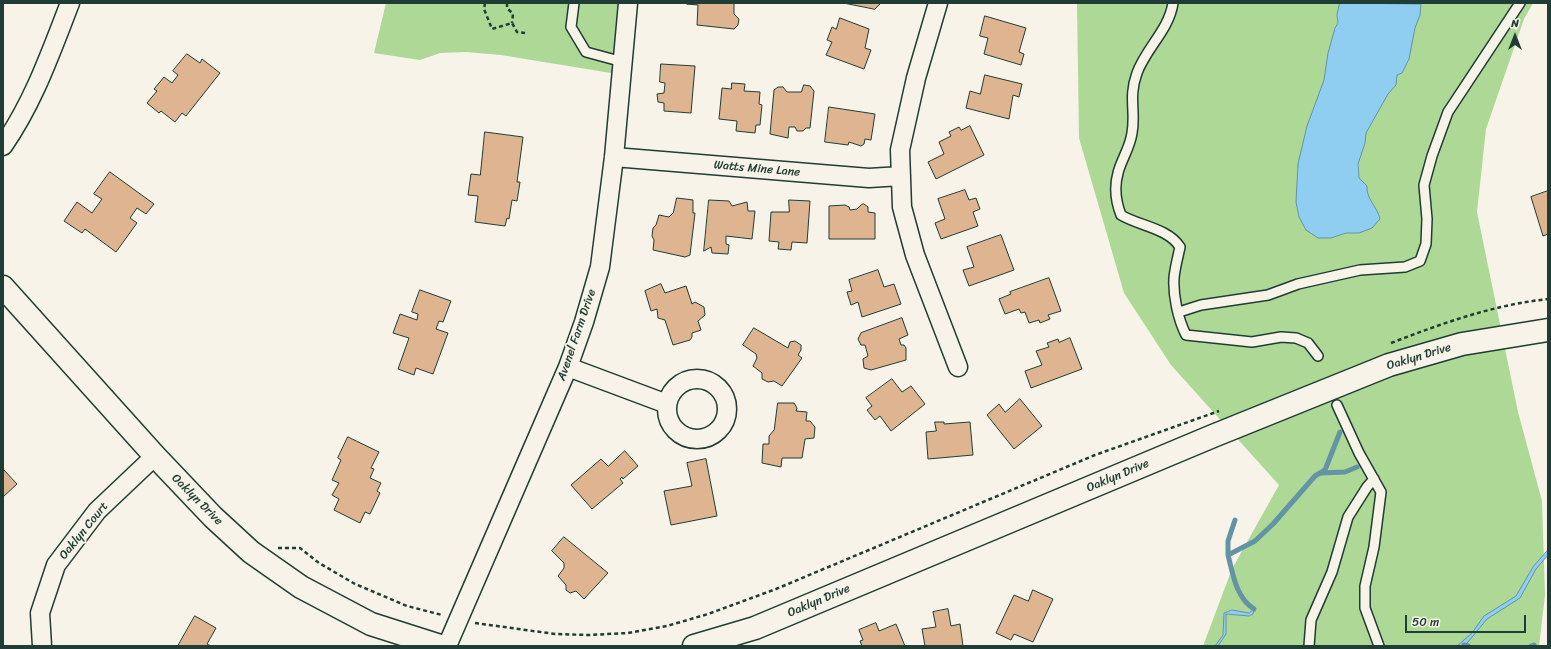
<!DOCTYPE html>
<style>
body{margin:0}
#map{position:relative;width:1551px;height:649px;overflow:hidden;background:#f7f3e8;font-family:Sriracha,sans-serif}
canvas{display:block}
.frame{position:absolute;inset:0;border:4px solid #1f3d34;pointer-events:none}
.north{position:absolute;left:1495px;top:16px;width:40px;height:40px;-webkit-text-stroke:3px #f7f3e8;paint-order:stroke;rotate:0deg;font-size:11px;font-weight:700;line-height:16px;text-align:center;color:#1f3d34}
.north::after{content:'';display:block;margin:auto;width:14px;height:18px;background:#1f3d34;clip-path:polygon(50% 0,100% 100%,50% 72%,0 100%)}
.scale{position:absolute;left:1405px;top:615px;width:121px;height:18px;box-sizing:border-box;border:2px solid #1f3d34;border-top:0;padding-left:5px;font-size:12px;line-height:14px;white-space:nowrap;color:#1f3d34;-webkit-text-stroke:3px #f7f3e8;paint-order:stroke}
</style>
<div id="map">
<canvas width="1551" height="649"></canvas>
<div class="frame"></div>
<div class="north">N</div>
<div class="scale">50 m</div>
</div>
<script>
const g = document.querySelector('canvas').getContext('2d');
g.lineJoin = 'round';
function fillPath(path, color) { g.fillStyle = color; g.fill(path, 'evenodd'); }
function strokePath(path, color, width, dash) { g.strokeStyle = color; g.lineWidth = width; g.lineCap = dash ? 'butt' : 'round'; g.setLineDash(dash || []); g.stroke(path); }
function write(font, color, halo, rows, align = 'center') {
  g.font = font + ' Sriracha,sans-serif'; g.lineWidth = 3.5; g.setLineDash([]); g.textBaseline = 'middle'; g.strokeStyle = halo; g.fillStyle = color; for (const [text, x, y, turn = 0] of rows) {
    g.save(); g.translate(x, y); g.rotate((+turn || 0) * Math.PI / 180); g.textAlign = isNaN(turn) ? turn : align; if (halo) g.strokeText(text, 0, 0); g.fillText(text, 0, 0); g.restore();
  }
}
fillPath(new Path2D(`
 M386,3H626L617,74L501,55L466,52L440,53L420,60L374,53Z
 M1077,3H1533L1524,19L1486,129L1477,212L1518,412L1542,501L1545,595L1539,646H1203L1232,569L1279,485L1171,365L1124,293L1079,138Z`), '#aed895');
const water = new Path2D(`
 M1340,3L1421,4L1420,15L1415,28L1409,59L1402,73L1397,75L1396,85L1388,94L1366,133L1365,143L1358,164L1359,178L1367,186C1366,199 1377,206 1380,219L1372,228L1359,233H1346L1331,238H1318L1306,230L1299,217L1296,202L1298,164L1307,126L1324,80L1328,53L1335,28L1338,23L1337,15Z
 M1548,550V555L1536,569L1520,598L1487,619L1468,642L1463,646H1457L1472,633L1484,616L1516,596L1533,567Z
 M1254,609L1253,614L1249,616L1226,614V634L1218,646H1215L1223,635L1224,613L1232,610L1249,613Z`);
fillPath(water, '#8fcef0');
strokePath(water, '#6294a5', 1);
strokePath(new Path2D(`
 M1321,473L1345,472L1357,467
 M1228,555V541L1235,520
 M1254,609C1236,598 1233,574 1228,555L1255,541L1273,524L1315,476L1325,470L1340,432
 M1464,645L1468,646
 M1531,646L1534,645`), '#6294a5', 5);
const building = new Path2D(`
 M734,3V14L739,19L738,25L734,29L697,25L698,5L687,4Z
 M844,3H881L875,9Z
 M985,16L1026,28L1019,52L1024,54L1021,65L984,54L988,38L980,36Z
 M840,18L869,29L865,48L871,50L864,69L826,55L832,42L827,40L832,27L836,29Z
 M187,54L200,63L202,59L220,73L186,116L182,113L175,122L161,111L159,113L147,103L157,91L154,89L164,77L172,83L178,75L173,71Z
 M661,64L695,66L691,113L664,111V103L658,102L657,94L664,93L665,83L660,82Z
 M985,75L1022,84L1019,97L1013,95L1009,119L966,108L970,91L980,94Z
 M732,83L745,84L744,91L760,92L759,104L762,105L760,125H756L755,133L736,131L737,121L719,119L722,88L731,89Z
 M804,85L810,86L814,91L810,128H806L803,131H797L795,127H789L788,138L770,134L774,90L778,87H783L787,92H801Z
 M829,107L875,114L871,140L865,139L864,144L861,146L849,142L848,145L825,142Z
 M970,126L984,155L936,179L928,162L944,154L939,142L951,136L949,132L959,127L961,130Z
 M485,132L523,137L517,182H520L517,201L512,200L509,219L507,218L505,226L475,222L478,196L468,195L471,174L480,175Z
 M110,172L154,204L146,214L137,208L130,218L137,223L116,252L85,229L82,233L64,221L77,202L92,213L102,199L94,194Z
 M965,190L969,200L976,198L980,209L973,212L978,226L941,239L935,223L945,219L938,199Z
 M1548,191V234L1543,236L1531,197Z
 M677,198L693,200V213H695L690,255L685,257L653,250L654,240L652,236L653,228L656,225L659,215L669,217L673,213Z
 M709,200L729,201L732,206L747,202L748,211H755L752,239L726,236V244L729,245L728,254L712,253L711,247L704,251Z
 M789,200L810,201L807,243L792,242L791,250L778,249L779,242L769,241L771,212H789Z
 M864,204L868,207V212L875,213V239H829V206L845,205L849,207L850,210L857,209L861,205Z
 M1001,235L1014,270L969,286L963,270L974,267L967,247Z
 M878,270L884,287L894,284L901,304L862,317L858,302L851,305L847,292L852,291L849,280Z
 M1049,278L1061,311L1048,315L1050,319L1040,323L1039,320L1029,323L1025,312L1021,313L1019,309L1005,314L999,299L1011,294L1010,292Z
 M661,284L665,293L686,286L692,304L695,302L704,307L705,315L698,321L701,330L692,333V337L690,340L673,345L665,320L658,318L657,309L651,311L645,291Z
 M420,290L451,301L443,322L439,321L436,329L448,333L433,374L416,368L414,375L398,369L409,338L393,333L400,314L417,320L418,314L412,312Z
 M902,318L908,335L899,339L901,345H904L906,348V360L871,370L864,368L863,359L868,356L865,345H861L858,339L861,333Z
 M754,328L788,348L790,342L795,341L801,345V350L798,355L802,358L782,386L774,381L768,382L762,379V373L753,366L757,358L756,354L743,345Z
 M1070,338L1082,369L1031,388L1025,371L1042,365L1036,351L1049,347L1047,343L1058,339L1059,342Z
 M892,379L902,392L911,386L925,404L891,431L880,416L875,420L867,410L872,406L866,398Z
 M1020,399L1042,426L1014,449L987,415L999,404L1005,412Z
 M778,403H794L797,408L796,411L807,412L806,421H810L815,427L814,438L805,439L802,458H782L781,467L762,463L763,444H769V436L774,430Z
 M935,422H944V424L970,422L973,455L928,459L926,432L936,431Z
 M348,437L379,452L371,468L374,469L370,478L381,483L377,491L380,493L370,514L365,512L360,523L334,510L339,499L332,495L339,483L332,480L341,460L338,458Z
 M625,451L638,466L623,479L622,477L620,479L623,483L592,509L571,485L601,459L608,466Z
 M706,459L717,516L671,525L664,491L692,486L687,463Z
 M3,469L17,484L3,497Z
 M564,537L608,573L584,599L576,591L570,593L566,590V585L558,576L564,568V563L552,551Z
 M1033,590L1053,599L1033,642L1014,634L1011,640L996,633L1014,595L1028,601Z
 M948,609L951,626L960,624L963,646H925L922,629L936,627L933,612Z
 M195,616L216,628L207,644L211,646H178Z
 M876,623L879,631L896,624L905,646H862L860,641L863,640L859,630Z`);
fillPath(building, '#dfb490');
strokePath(building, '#1f3d34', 1);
const service = new Path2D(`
 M574,3L571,27L586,52L623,62
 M1173,3C1169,30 1146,48 1137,73C1128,98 1136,111 1132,133C1130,148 1121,160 1118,173C1114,187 1116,202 1121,215C1139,226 1168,228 1180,247C1178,257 1175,267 1174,278C1173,296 1178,319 1186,335L1252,342L1281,337L1296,338L1308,343L1318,356
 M1179,312L1201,305L1268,295L1298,284L1360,270L1405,267L1420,261L1426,244L1427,219L1424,185L1432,156L1448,112L1520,3
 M1337,405L1359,453L1381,492L1374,547L1365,586V608L1379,646
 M1309,646L1311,620L1332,572L1348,517L1367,487L1374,479`);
const minor = new Path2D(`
 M938,3L916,78L900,150L902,207L915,255L958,367
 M3,146C34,101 50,54 70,3
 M614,157L869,178L901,176
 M568,367L667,404
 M667 409a30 30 0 1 1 60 0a30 30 0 1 1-60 0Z
 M42,646L40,613L56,565L97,511L155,456
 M447,646L568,367L584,322L600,267L614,157L628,3`);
const tertiary = new Path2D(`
 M3,287L155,456L213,517L251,552L301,587L371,624L440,646
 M694,646L755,628L1213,436L1389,365L1462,344L1548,330`);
strokePath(service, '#1f3d34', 12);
strokePath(minor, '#1f3d34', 21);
strokePath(tertiary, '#1f3d34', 25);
strokePath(new Path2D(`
 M485,3L484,9L492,29L512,23L517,32L525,33
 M507,3V8L513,14L512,23
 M1391,343C1443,323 1493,305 1548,299
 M278,548H300L319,563L355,584L407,606L442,615
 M475,623L555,634L589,635L628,633L667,626L708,614L776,589L1095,455L1219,411`), '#1f3d34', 2.5, [4, 3]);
strokePath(service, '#f7f3e8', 9);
strokePath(minor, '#f7f3e8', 18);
strokePath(tertiary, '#f7f3e8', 22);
write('12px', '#1f3d34', '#f7f3e8', [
 ["Watts Mine Lane",757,169,5],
 ["Avenel Farm Drive",577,335,-71],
 ["Oaklyn Drive",1419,357,-17],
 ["Oaklyn Drive",1118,476,-23],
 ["Oaklyn Drive",197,500,45],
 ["Oaklyn Court",84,531,-51],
 ["Oaklyn Drive",819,601,-23]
]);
</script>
